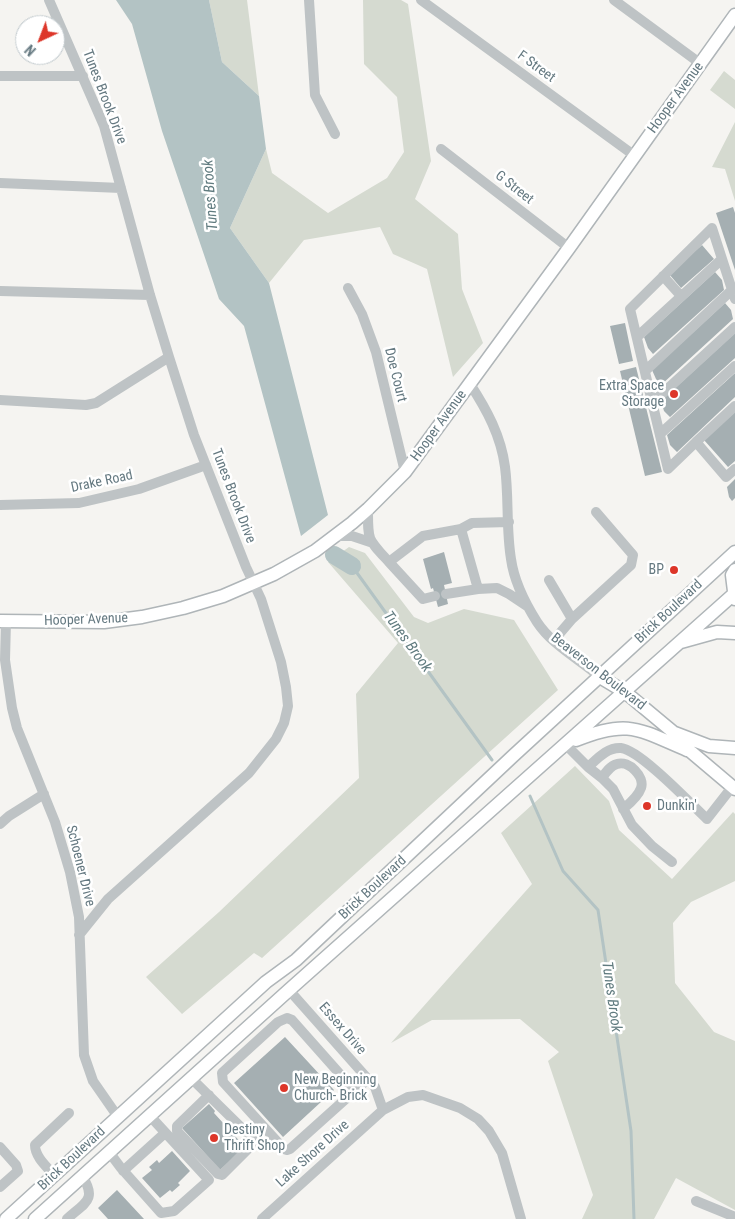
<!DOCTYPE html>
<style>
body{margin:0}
#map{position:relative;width:735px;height:1219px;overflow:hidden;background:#f5f4f1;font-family:"Roboto Condensed",sans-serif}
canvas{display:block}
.north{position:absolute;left:15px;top:15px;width:50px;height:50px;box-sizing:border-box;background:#fff;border:1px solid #c1c9cd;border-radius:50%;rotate:223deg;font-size:14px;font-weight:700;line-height:20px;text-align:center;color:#657981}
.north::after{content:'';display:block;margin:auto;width:18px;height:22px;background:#dd3629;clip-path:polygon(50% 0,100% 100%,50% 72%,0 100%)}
</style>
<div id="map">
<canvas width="735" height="1219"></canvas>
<div class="north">N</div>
</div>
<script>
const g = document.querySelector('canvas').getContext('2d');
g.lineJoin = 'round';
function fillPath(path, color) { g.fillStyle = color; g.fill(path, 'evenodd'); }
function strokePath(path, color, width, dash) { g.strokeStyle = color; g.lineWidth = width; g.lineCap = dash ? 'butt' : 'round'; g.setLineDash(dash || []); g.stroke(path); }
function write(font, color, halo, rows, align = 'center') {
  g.font = font + ' "Roboto Condensed",sans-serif'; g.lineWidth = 5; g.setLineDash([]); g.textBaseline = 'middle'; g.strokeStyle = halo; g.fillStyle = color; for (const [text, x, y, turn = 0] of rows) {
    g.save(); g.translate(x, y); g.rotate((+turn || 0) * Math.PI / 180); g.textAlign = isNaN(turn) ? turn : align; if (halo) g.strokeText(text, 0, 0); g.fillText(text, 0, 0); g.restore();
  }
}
fillPath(new Path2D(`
 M209,0H247L259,96L222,62Z
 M363,0H401L408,4L431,161L415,199L458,234L462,289L483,343L453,377L427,269L393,254L380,227L304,240L269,283L230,228L266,149L272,173L328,213L387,178L404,152L397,97L364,64Z
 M724,71L735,80V109L710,90Z
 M735,122V201L725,169L712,167Z
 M349,547L365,553L414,617L428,623L464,609L514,620L558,690L262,958L254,953L182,1014L146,977L219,912L359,778L356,694L398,643L328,562Z
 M575,766L609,801L619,830L672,879L733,812L735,814V881L691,902L673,923L675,983L714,1032L735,1041V1210L676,1178L654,1219H582L593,1195L548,1061L559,1052L520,1019L432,1020L391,1043L532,884L501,833Z`), '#d5dad0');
fillPath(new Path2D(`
 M116,0H209L222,62L259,96L266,149L230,228L269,283L328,515L301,536L244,326L219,299L162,131L132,24Z`), '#b3c3c4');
strokePath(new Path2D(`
 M352,566L492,760
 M530,796L563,871L598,910L631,1131L634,1219`), '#b3c3c4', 3);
strokePath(new Path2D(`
 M334,555L352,566`), '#b3c3c4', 18);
fillPath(new Path2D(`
 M733,207L735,213V270L716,213Z
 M702,245L714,259L681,288L669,274Z
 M715,272L722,280L724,290L653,354L648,348L644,337Z
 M725,303L731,310L733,319L661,385L656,379L652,370Z
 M625,323L633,361L619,364L610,326Z
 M735,333V358L670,417L664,411L661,401Z
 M636,367L662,472L645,476L620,371Z
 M735,373V397L677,452L670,445L667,435Z
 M735,412V461L728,467L704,440Z
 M735,479V498L732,501L729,497L727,487Z
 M444,552L452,583L444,585L448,604L438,607L433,588L431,589L423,559Z
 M285,1037L334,1090L283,1137L234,1083Z
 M209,1104L215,1111L214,1113L245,1147L220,1170L182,1128Z
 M172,1151L190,1171L178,1183L180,1185L172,1192L170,1190L160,1198L142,1178L152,1170L149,1167L157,1160L159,1163Z
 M117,1190L144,1219H108L98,1208Z`), '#a5afb2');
const major = new Path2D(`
 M735,570L732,575L735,599
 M0,621L104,622L142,617L183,608L223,596L274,574L315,551L352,523L368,509L405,472L569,248L735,15
 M681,642L717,632L735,633
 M600,677L625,692L673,732L690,751L735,789
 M675,733L709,746L735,748
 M576,740C628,719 638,729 687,750
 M6,1219L266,982L296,960L513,756L735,552
 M35,1219L289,990L735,593`);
strokePath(major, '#afb5b8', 15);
strokePath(new Path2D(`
 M49,0L104,126L150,295L169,357L194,435L246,567L261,599L281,662L286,687L288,706L284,723L276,739L249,773L108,899L79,935
 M309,0L315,95L335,134
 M421,0L635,156
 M614,0L701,64
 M0,76H83
 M441,149L569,248
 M0,183L121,188
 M663,276L681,296
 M348,288L362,314L376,352L405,472
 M0,291L150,295
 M735,299L712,228L630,309L668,469L696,442L726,477L735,469
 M637,337L722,259
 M645,371L732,290
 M470,384C487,410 501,436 505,467C509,497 506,529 511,559C514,581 525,603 537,622C552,645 579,659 600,677
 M0,400L86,405L96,403L169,357
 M652,403L735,327
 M660,434L735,366
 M696,442L735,406
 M0,505L79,503L139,489L206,465
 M368,509C368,541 367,538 389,562L423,536L461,529L472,523L509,522
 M461,529L478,589
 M335,536H352L370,542
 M389,562L423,599L435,596
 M549,580L572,619
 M446,594L478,589L497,588L509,594L527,606
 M6,621L5,660L12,708L17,728L55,822L70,872L79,917L84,1055L93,1081L118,1117
 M554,640L572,619L631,565L633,555L596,512
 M566,745L588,767C597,759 607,747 621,748C640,750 691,804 707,819L732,787
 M588,767L602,778L613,789L632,825L652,846L672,862
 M602,778C606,772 610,766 617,764C629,760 645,777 641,788C638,797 629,804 623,809
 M0,824L9,816L44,794
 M289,990L375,1087L383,1110
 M191,1078L254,1140L253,1144L222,1175L218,1174L177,1131V1126L209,1095
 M355,1091L292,1020L287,1018L278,1022L222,1073L223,1082L284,1149L287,1150L290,1149L368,1079
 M0,1147L16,1165L18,1171L0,1187
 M109,1152L121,1168L161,1213L174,1211L209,1180L150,1116
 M123,1171L165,1133
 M55,1176C47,1167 35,1157 35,1145L69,1113
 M696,1201L735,1217
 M67,1219C84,1203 98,1200 82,1176
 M262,1219L383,1110L408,1097L423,1095L460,1108L478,1119L489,1131L502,1153L521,1219`), '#bec3c5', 10);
strokePath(major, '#fff', 12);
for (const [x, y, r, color] of [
 [674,394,5,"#dd3629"],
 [674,570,5,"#dd3629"],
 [647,806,5,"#dd3629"],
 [284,1088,5,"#dd3629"],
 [214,1138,5,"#dd3629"]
]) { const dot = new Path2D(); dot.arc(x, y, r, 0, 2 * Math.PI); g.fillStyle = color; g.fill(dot); strokePath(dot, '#fff', 2); }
write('14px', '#657981', '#fff', [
 ["F Street",536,67,36],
 ["Tunes Brook Drive",104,97,69],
 ["Hooper Avenue",676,98,-54],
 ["G Street",514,188,38],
 ["Doe Court",395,375,76],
 ["Hooper Avenue",439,426,-54],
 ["Drake Road",102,482,-12],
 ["Tunes Brook Drive",233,496,69],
 ["Brick Boulevard",669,612,-43],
 ["Hooper Avenue",86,620,-2],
 ["Beaverson Boulevard",598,672,38],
 ["Schoener Drive",80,866,76],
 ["Brick Boulevard",373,888,-43],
 ["Essex Drive",342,1029,49],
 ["Lake Shore Drive",313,1154,-42],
 ["Brick Boulevard",72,1159,-43]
]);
write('14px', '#657981', '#fff', [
 ["Extra Space",664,386,"right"],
 ["Storage",664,402,"right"],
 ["BP",664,570,"right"],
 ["Dunkin'",657,806],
 ["New Beginning",294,1080],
 ["Church- Brick",294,1096],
 ["Destiny",224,1130],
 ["Thrift Shop",224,1146]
], 'left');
write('italic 15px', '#607b7f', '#fff', [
 ["Tunes Brook",211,195,-94],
 ["Tunes Brook",407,642,54],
 ["Tunes Brook",611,997,82]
]);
</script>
